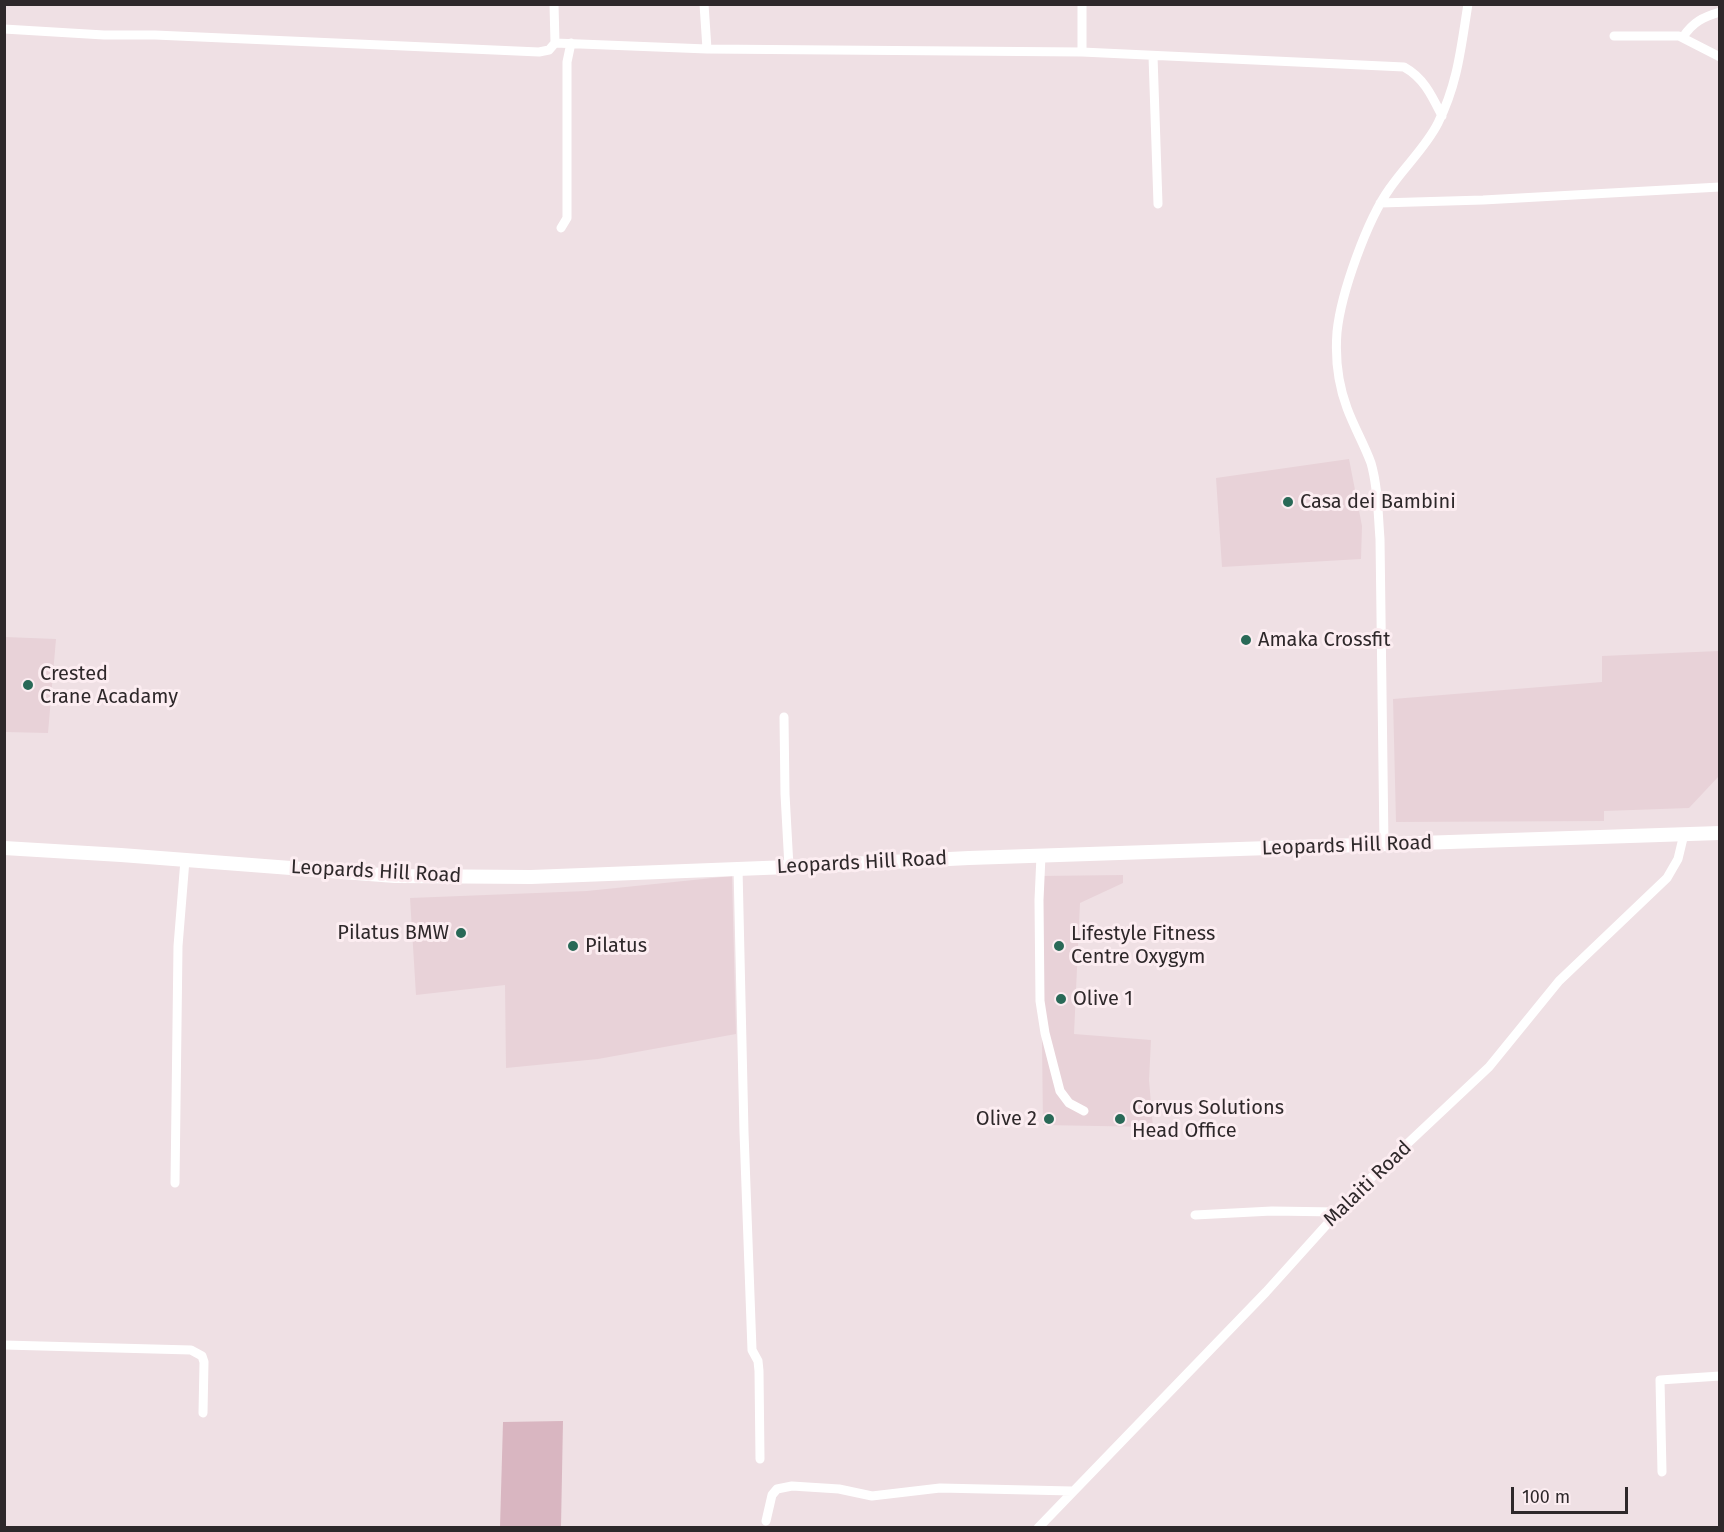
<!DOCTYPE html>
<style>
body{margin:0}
#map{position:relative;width:1724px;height:1532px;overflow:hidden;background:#efe0e4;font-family:"Fira Sans",sans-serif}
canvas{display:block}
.frame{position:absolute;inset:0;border:6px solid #2e282a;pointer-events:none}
.scale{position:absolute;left:1511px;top:1487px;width:117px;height:27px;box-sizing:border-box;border:3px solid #2e282a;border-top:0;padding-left:8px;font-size:18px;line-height:21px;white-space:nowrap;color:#2e282a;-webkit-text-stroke:4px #fcedf1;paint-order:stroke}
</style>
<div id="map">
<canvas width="1724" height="1532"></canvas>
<div class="frame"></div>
<div class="scale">100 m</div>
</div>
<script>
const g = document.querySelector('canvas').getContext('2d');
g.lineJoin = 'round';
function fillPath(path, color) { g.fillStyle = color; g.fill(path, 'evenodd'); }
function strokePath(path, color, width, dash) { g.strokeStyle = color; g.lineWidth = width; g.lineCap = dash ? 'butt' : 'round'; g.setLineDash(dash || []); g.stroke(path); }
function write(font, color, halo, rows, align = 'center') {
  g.font = font + ' "Fira Sans",sans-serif'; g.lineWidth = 6; g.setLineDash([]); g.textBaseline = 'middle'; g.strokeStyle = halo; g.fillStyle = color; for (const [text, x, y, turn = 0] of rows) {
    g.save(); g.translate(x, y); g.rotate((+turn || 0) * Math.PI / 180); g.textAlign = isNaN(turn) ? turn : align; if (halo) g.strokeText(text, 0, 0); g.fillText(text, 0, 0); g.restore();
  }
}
fillPath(new Path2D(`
 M1349,459L1362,526L1361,559L1222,567L1216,478Z
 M5,637L56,639L48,733L5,732Z
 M1719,651V776L1689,808L1604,811V821L1396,822L1393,699L1602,682V656Z
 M1123,875V883L1080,903L1074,1034L1151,1040L1149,1080L1153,1127L1043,1125L1040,876Z
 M732,876L736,1034L598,1059L506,1068L505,985L416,995L410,898L587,891Z`), '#e8d2d8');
fillPath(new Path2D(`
 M563,1421L561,1527H500L503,1422Z`), '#d9b6c1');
strokePath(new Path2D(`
 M704,4L707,49
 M1082,4V52
 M4,29L104,35H155L539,52L549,50L555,43L554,4
 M1614,36H1679L1720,57
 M1683,37C1693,22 1703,17 1720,12
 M555,43L707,49L1082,52L1404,67C1424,78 1432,96 1442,116
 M1153,56L1158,204
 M1380,203L1483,200L1720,187
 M561,228L567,218V62L571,43
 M784,717L785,794L789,867
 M1384,845L1380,539C1378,514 1378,487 1371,463C1364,444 1354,427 1347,408C1338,384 1335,358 1337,332C1341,293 1367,220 1390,188C1405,166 1426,147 1438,123C1458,83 1461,47 1468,4
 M1041,856L1039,900L1040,1001L1045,1033L1060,1091L1069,1103L1084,1111
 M738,868L744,1132L752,1350L758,1361L759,1371L760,1459
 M175,1183L178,946L185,860
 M1195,1215L1272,1211L1337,1212
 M4,1345L191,1350L202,1356L204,1362L203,1413
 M1662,1472L1660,1380L1720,1376
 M766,1521L772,1495L777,1489L792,1486L839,1489L872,1496L940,1488L1072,1491
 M1038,1528L1266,1292L1357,1191L1489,1067L1559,981L1667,878L1678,859L1684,834`), '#fff', 9);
strokePath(new Path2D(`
 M4,848L121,855L395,876L531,877L789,867L969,858L1720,833`), '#fff', 14);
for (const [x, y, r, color] of [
 [1288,502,6,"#296957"],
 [1246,640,6,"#296957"],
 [28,685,6,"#296957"],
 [461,933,6,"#296957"],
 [573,946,6,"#296957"],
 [1059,946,6,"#296957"],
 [1061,999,6,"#296957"],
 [1049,1119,6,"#296957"],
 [1120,1119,6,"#296957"]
]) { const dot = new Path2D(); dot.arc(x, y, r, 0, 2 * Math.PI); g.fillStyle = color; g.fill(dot); strokePath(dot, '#fcedf1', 2); }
write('20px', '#2e282a', '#fcedf1', [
 ["Casa dei Bambini",1300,502],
 ["Amaka Crossfit",1258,640],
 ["Crested",40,674],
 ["Crane Acadamy",40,697],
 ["Pilatus BMW",449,933,"right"],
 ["Lifestyle Fitness",1071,934],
 ["Centre Oxygym",1071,957],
 ["Pilatus",585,946],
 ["Olive 1",1073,999],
 ["Corvus Solutions",1132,1108],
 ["Head Office",1132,1131],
 ["Olive 2",1037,1119,"right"]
], 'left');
write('20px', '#2e282a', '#fcedf1', [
 ["Leopards Hill Road",1347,846,-2],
 ["Leopards Hill Road",862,863,-3],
 ["Leopards Hill Road",376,872,3],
 ["Malaiti Road",1368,1184,-44]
]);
</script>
